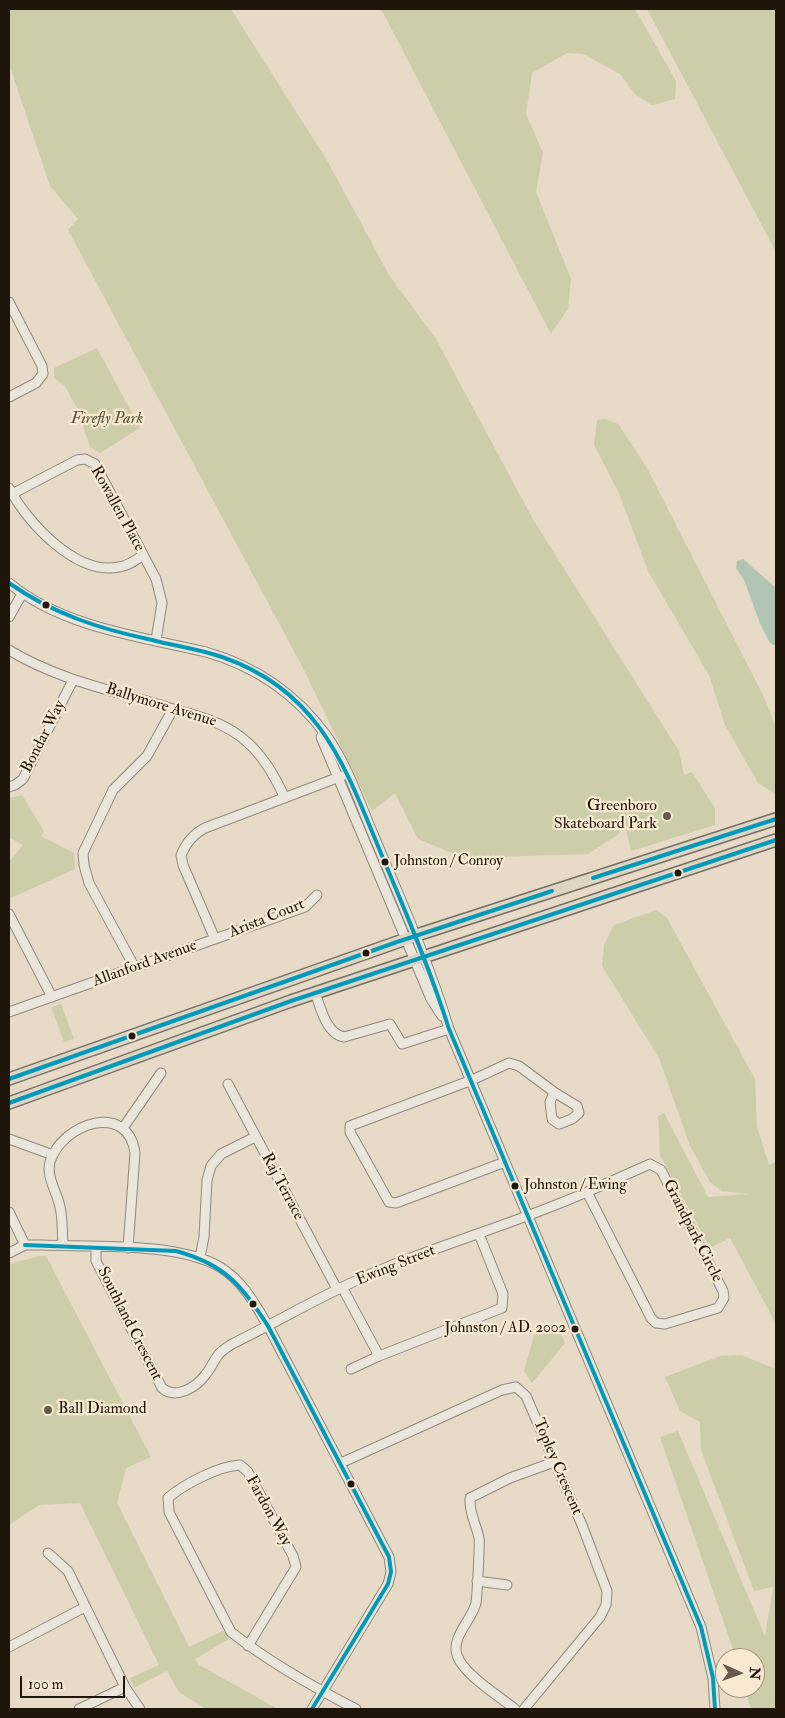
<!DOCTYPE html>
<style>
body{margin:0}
#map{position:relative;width:785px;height:1718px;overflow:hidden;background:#e7dac7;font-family:"IM FELL Double Pica",serif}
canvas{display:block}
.frame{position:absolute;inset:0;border:10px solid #20150b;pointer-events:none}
.north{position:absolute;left:715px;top:1648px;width:50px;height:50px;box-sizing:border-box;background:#f8ead2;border:1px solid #a29582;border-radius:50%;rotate:92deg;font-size:14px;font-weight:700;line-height:20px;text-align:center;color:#20150b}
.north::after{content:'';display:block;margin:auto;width:18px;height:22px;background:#665a4d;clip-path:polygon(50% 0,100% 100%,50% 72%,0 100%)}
.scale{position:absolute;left:20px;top:1676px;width:105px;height:22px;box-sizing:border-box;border:2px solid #20150b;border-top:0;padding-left:6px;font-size:15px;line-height:18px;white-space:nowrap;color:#20150b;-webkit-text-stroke:4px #f8ead2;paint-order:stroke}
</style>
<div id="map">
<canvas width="785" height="1718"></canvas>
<div class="frame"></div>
<div class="north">N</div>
<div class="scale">100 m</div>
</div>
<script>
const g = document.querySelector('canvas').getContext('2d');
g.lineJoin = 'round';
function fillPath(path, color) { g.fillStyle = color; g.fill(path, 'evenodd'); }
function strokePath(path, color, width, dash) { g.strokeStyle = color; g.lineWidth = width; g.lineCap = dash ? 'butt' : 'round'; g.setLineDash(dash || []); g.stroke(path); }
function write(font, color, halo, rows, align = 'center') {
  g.font = font + ' "IM FELL Double Pica",serif'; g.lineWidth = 4.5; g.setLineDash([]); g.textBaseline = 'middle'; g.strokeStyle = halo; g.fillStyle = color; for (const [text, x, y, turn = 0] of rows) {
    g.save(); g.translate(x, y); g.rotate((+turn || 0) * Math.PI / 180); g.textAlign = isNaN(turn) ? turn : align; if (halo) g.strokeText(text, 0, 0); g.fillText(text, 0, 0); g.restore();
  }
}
fillPath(new Path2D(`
 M9,9H231L328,162L389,275L436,339L534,521L679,751L684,775L692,772L715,808V825L631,851L624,821L619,834L588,854L464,858L418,839L395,793L372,811L303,668L68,230L78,219L50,186L9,64Z
 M381,9H635L676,81L675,99L652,105L636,95L620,74L583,54L567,53L532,73L526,114L543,153L536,192L571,279L568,309L551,334Z
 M647,9H776V252Z
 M97,348L140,428L100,453L90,447L78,410L65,386L54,378V368Z
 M605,419L618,424L647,468L764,697L776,727V794L758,783L725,725L709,675L648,571L619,493L594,445L597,420Z
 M22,795L44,831L41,836L74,853L75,869L11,898L9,894V862L23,845L9,837L10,798Z
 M656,910L667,918L755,1079L757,1127L769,1165L776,1162V1324L730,1238L710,1248L660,1155L658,1116L664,1113L708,1197L749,1194L722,1191L710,1182L690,1146L659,1058L602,966L604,945L614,925Z
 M61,1004L74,1039L64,1042L51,1007Z
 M40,1256H46L151,1457L126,1468L117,1503L189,1647L227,1629L232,1637L195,1659L199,1665L278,1709H206L179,1692L167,1671L134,1688L130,1678L159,1665L80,1503L39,1505L9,1525V1264Z
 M556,1323L565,1343L532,1383L524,1371L535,1332Z
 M741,1355L776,1369V1709H751L744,1688H755V1658H736L660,1437L678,1431L765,1636L773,1587L754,1591L701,1450L700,1422L680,1411L665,1377L720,1356Z`), '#cecdaa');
fillPath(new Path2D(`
 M743,559L776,588V646L770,643L761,626L744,580L736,568L737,561Z`), '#b2c5b5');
const minor = new Path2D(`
 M9,302L42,366L43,374L36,383L9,397
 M9,488C27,522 76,576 119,567C128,566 136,560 143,555
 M12,494L77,460L85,459L95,464L156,579L162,603L156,640
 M9,583C62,627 141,637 206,652C255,666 296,694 326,735C347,764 359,801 373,834C400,898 429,963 449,1029L701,1627L713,1678L715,1709
 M9,617L22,594
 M9,650C58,680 115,691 170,708C195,715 220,721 241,737C262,753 274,775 285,798
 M321,737L431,999L442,1016
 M9,787L15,785L23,779L73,680
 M9,914L52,997
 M215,939L183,865L181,855C186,843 193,834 205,828L342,776
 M135,968L89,883L84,865L83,853L113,790L147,756L173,709
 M315,993C321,1008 326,1034 344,1037L390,1024L402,1044L449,1029
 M9,1012L305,907L317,895
 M228,1084L337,1289
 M123,1128L161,1073
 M9,1139L53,1155
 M505,1162L396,1203L389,1202L350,1132V1126L472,1080L509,1063L519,1066L554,1092L550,1102L552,1119L559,1124L572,1119L579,1113L577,1106L554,1092
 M650,1164L661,1170L723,1291L724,1298L718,1308L665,1324L656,1323L651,1318L587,1192Z
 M9,1212L25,1245
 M63,1245C62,1233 63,1219 60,1207C57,1192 46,1177 50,1162C62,1123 128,1101 135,1153L128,1248
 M96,1247V1261L162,1388C176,1400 197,1387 206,1374C211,1368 214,1360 219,1354C222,1350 228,1347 232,1344C283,1319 332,1289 385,1268C452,1241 521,1221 587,1192
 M9,1253L25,1245H42C92,1247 178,1242 220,1267C243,1281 255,1304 268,1326L389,1557L391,1572L388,1584L312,1709
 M200,1257L204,1237L207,1180L211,1166L221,1154L255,1137
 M342,1287L379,1356
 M351,1369L379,1356L502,1308L503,1294L479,1234
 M341,1463L502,1390L516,1387L526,1396L582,1525L607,1591L606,1605L600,1617L524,1709
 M48,1553L68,1571L125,1687L140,1709
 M477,1581L507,1585
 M248,1646L296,1567L293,1556L248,1472L240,1465C219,1466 184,1484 168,1498L169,1512L231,1632C269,1662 313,1687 356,1709
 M9,1647L85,1607
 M79,1709L125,1687
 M515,1709C499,1696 463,1674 457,1655C451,1637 472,1620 476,1603C477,1596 480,1544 479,1538C476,1524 469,1513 470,1498L510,1478L554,1462`);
const major = new Path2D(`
 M9,1079L423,933L776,819
 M9,1103L291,1001L776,840`);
strokePath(minor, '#91897d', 11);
strokePath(major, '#766e63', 14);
strokePath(minor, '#ebe5db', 9);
strokePath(major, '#ded5c5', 11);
strokePath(new Path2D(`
 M9,583C53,614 100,629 152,640C175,646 199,649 222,657C324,692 347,773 385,863C408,917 431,972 449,1029L701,1627L713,1678L715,1709
 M593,878L776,819
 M9,1079L397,942L552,891
 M9,1103L291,1001L776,840
 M25,1245L176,1251C224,1264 242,1285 268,1326L389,1557L391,1572L388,1584L312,1709`), '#039aba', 4);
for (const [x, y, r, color] of [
 [46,605,4.5,"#20150b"],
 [667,816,5,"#665a4d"],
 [385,862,4.5,"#20150b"],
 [678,873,4.5,"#20150b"],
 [366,953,4.5,"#20150b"],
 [132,1036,4.5,"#20150b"],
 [515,1186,4.5,"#20150b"],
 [253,1304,4.5,"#20150b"],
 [575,1329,4.5,"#20150b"],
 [48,1410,5,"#665a4d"],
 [351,1484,4.5,"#20150b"]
]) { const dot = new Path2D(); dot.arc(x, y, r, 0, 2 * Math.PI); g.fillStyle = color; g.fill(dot); strokePath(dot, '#f8ead2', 2); }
write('15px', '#20150b', '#f8ead2', [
 ["Johnston / Conroy",394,862],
 ["Johnston / Ewing",524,1186],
 ["Johnston / AD. 2002",566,1329,"right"]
], 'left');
write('italic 16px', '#56523a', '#f8ead2', [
 ["Firefly Park",107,420]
]);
write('16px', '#20150b', '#f8ead2', [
 ["Rowallen Place",117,509,61],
 ["Ballymore Avenue",161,706,17],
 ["Bondar Way",44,737,-63],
 ["Arista Court",267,919,-22],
 ["Allanford Avenue",145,964,-20],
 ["Raj Terrace",282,1187,62],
 ["Grandpark Circle",692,1231,63],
 ["Ewing Street",396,1266,-22],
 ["Southland Crescent",129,1324,63],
 ["Topley Crescent",557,1467,67],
 ["Fardon Way",268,1511,61]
]);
write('16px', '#20150b', '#f8ead2', [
 ["Greenboro",657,807],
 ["Skateboard Park",657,825],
 ["Ball Diamond",58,1410,"left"]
], 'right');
</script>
